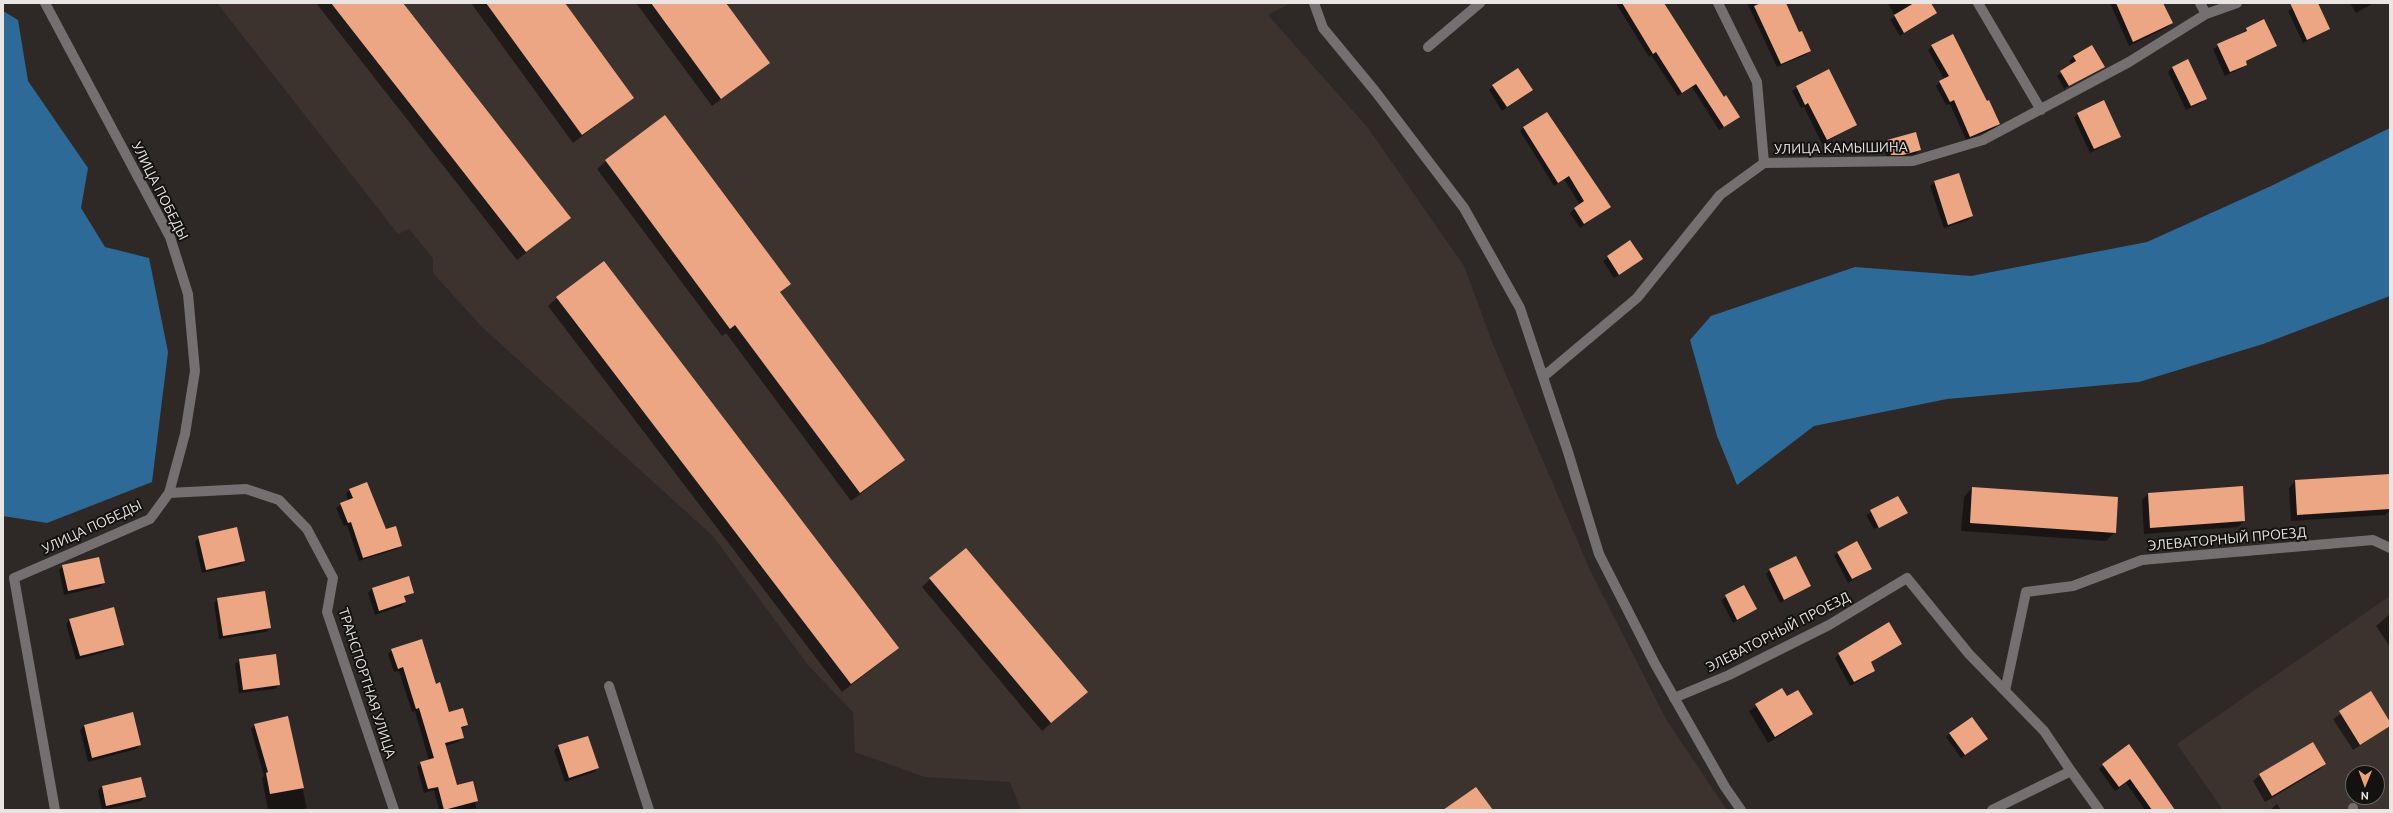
<!DOCTYPE html>
<meta charset="utf-8">
<style>
body{margin:0}
#map{position:relative;width:2393px;height:813px;overflow:hidden;background:#2e2926;font-family:Ubuntu,sans-serif}
canvas{display:block}
.frame{position:absolute;inset:0;border:4px solid #e8e5e3;pointer-events:none}
.north{position:absolute;left:2345px;top:765px;width:40px;height:40px;box-sizing:border-box;background:#141211;border:1px solid #696665;border-radius:50%;rotate:181deg;font-size:11px;font-weight:700;line-height:16px;text-align:center;color:#e8e5e3}
.north::after{content:'';display:block;margin:auto;width:14px;height:18px;background:#efa378;clip-path:polygon(50% 0,100% 100%,50% 72%,0 100%)}
</style>
<div id="map">
<canvas width="2393" height="813"></canvas>
<div class="frame"></div>
<div class="north">N</div>
</div>
<script>
const g = document.querySelector('canvas').getContext('2d');
g.lineJoin = 'round';
function fillPath(path, color) { g.fillStyle = color; g.fill(path, 'evenodd'); }
function strokePath(path, color, width, dash) { g.strokeStyle = color; g.lineWidth = width; g.lineCap = dash ? 'butt' : 'round'; g.setLineDash(dash || []); g.stroke(path); }
function write(font, color, halo, rows, align = 'center') {
  g.font = font + ' Ubuntu,sans-serif'; g.lineWidth = 4; g.setLineDash([]); g.textBaseline = 'middle'; g.strokeStyle = halo; g.fillStyle = color; for (const [text, x, y, turn = 0] of rows) {
    g.save(); g.translate(x, y); g.rotate((+turn || 0) * Math.PI / 180); g.textAlign = isNaN(turn) ? turn : align; if (halo) g.strokeText(text, 0, 0); g.fillText(text, 0, 0); g.restore();
  }
}
fillPath(new Path2D(`
 M217,3H1291L1268,15L1368,128L1464,266L1494,347L1590,570L1667,721L1727,810H1021L1010,782L925,777L855,752L853,712L808,665L713,536L482,327L433,273V258L409,229L398,234Z
 M2390,596V810H2223L2177,744ZM2353,773H2377V797H2353Z`), '#3d332e');
fillPath(new Path2D(`
 M3,11L18,20L28,81L88,168L81,208L105,247L149,258L168,352L152,482L47,523L3,516Z
 M2390,128V296L2263,344L2139,382L1947,399L1814,426L1737,485L1717,436L1690,340L1711,316L1855,267L1971,276L2147,242L2271,186Z`), '#2e6a98');
fillPath(new Path2D(`
 M316,3H402L569,217L517,260Z
 M471,3H564L633,98L573,143Z
 M636,3H725L769,63L712,106Z
 M1618,3H1659L1734,120L1719,130L1692,87L1678,96L1651,55L1649,57L1617,5Z
 M1747,3H1785L1798,34L1809,51L1805,55L1777,67Z
 M1888,3H1930L1936,13L1900,36L1890,20L1895,16Z
 M2110,3H2161L2172,23L2168,27L2129,46Z
 M2301,3H2317L2329,29L2303,43L2288,11Z
 M2350,3H2374L2356,13Z
 M2264,20L2276,46L2245,62L2242,68L2225,76L2213,49Z
 M1932,46L1987,102L1999,123L1995,128L1966,140L1950,104L1946,105L1936,86L1944,79L1928,50Z
 M2073,57L2104,67L2065,88V90L2057,76L2072,65L2069,61Z
 M2172,68L2205,99L2201,103L2186,110L2168,72Z
 M1829,70L1856,125L1822,144L1804,107L1801,108L1792,91Z
 M1493,86L1532,90L1502,111L1489,90Z
 M2078,114L2120,137L2090,153L2074,118Z
 M1524,127L1609,207L1580,228L1570,213L1580,205L1564,179L1554,186L1520,131Z
 M1888,141L1920,150L1916,154L1887,159L1884,145Z
 M606,161L789,284L779,293L903,460L895,468L851,501L726,333L722,336L597,169Z
 M1935,182L1972,216L1968,220L1944,228L1930,186Z
 M1630,242L1637,263L1614,278L1603,261Z
 M557,298L897,648L889,656L842,692L548,306Z
 M2295,481L2390,483V510L2385,515L2291,521L2289,488Z
 M2242,487L2244,521L2238,527L2144,534L2142,500L2148,494Z
 M1972,488L2115,532L2106,541L1961,531L1964,497Z
 M350,490L401,545L397,549L359,561L347,525L344,526L336,508L348,501L346,494Z
 M1898,497L1906,513L1874,529L1875,531L1902,517L1875,531L1866,515Z
 M199,537L244,560L239,565L202,573L195,542Z
 M1838,552L1870,569L1848,583L1834,556Z
 M63,566L104,583L99,587L64,595L59,570Z
 M1770,570L1810,586L1780,603L1766,574Z
 M930,579L1087,692L1042,731L922,587Z
 M1744,587L1756,609L1733,623L1721,600Z
 M372,589L413,593L404,598L405,602L401,606L375,615L368,593Z
 M218,599L270,628L266,632L219,639L214,603Z
 M2390,614V647L2376,626Z
 M70,619L123,644L119,648L76,660L66,624Z
 M1901,643L1870,663L1874,671L1870,675L1850,686L1835,658L1839,654Z
 M392,650L435,685L449,713L467,725L460,730L463,738L458,742L445,746L456,787L477,801L475,803L477,810H439L434,790L424,793L417,767L421,763L429,761L415,711L412,712L399,671L394,672L388,654Z
 M240,660L279,685L275,689L239,693L235,664Z
 M1782,689L1787,698L1811,714L1805,720L1768,743L1749,711Z
 M2371,693L2390,725L2353,750L2333,719Z
 M132,713L140,745L136,749L88,762L80,730L84,726Z
 M288,717L307,810H268L262,778L264,776L251,729L255,725Z
 M1950,733L1987,739L1961,758L1946,737Z
 M559,746L598,768L594,772L565,782L554,750Z
 M2129,746L2174,810H2145L2126,783L2115,791L2099,769Z
 M2325,764L2319,770L2265,802L2253,781L2260,775Z
 M102,786L145,797L141,801L102,810L98,791Z
 M2277,804L2281,810H2270Z`), '#0007');
fillPath(new Path2D(`
 M331,3H403L571,218L526,252Z
 M486,3H565L634,98L582,135Z
 M651,3H726L770,63L721,99Z
 M1622,3H1664L1724,97L1726,95L1740,117L1724,127L1696,84L1682,93L1656,52L1653,54Z
 M1761,3H1786L1799,32L1802,31L1811,51L1781,64L1754,6Z
 M1914,3H1931L1937,13L1904,33L1894,15Z
 M2116,3H2163L2173,23L2133,42Z
 M2290,3H2318L2330,29L2307,40Z
 M2264,19L2277,46L2246,61L2247,65L2230,72L2217,44L2247,31L2246,28Z
 M1953,34L1987,101L1989,100L2000,124L1970,137L1954,100L1950,102L1939,81L1949,76L1931,45Z
 M2092,45L2105,67L2069,86L2060,71L2076,61L2073,56Z
 M2188,59L2207,99L2191,106L2172,67Z
 M1518,68L1533,90L1507,107L1492,85Z
 M1829,69L1857,125L1827,140L1808,103L1805,105L1796,86Z
 M2104,100L2121,137L2094,149L2077,113Z
 M1547,112L1611,207L1584,224L1574,208L1584,201L1569,176L1558,183L1523,127Z
 M665,115L791,284L780,292L905,460L860,493L735,325L730,329L605,160Z
 M1916,132L1921,150L1903,155H1891L1887,140Z
 M1959,173L1973,216L1948,225L1934,181Z
 M1630,240L1643,259L1619,275L1607,256Z
 M604,261L899,648L851,684L556,297Z
 M2390,474V509L2297,515L2295,480Z
 M367,482L386,529L396,526L402,546L363,558L351,522L348,523L340,503L353,498L349,489Z
 M2243,486L2245,521L2150,528L2148,493Z
 M1972,487L2118,497L2116,533L1970,523Z
 M1898,496L1908,513L1879,528L1870,510Z
 M237,527L245,561L206,570L198,536Z
 M1857,541L1872,569L1852,579L1837,552Z
 M966,548L1088,692L1051,723L929,578Z
 M1796,556L1811,586L1784,600L1769,569Z
 M99,557L105,583L68,591L62,565Z
 M409,576L414,593L404,596L406,602L379,611L372,588Z
 M1744,585L1757,609L1737,620L1725,595Z
 M265,591L271,628L223,636L217,598Z
 M114,607L124,645L80,656L69,619Z
 M1889,622L1902,644L1871,662L1875,671L1854,682L1838,653Z
 M422,639L436,684L440,682L449,712L463,708L468,725L461,727L464,738L445,743L457,785L473,781L478,801L444,810L438,787L428,789L420,762L434,758L419,708L416,709L403,667L398,669L391,649Z
 M276,654L280,685L243,690L239,659Z
 M1782,688L1787,696L1798,690L1813,714L1775,737L1755,704Z
 M2371,691L2390,722V726L2360,745L2339,711Z
 M133,712L141,745L92,758L84,725Z
 M288,716L304,788L270,794L266,773L268,772L254,724Z
 M1972,717L1988,739L1965,755L1949,733Z
 M588,736L599,768L569,778L558,745Z
 M2313,742L2326,764L2272,796L2259,774Z
 M2129,744L2146,768L2175,810H2152L2130,779L2119,787L2102,764Z
 M141,777L146,797L106,806L102,786Z
 M1476,787L1493,810H1443Z`), '#eda684');
strokePath(new Path2D(`
 M45,3L170,237L188,294L195,371L185,434L169,493L150,519L14,578L55,810
 M1314,3L1323,28L1375,91L1464,208L1520,308L1568,452L1599,554L1655,664L1725,787L1741,810
 M1718,3L1757,82L1764,163
 M1978,3L2041,110
 M2200,3L2206,14
 M1428,47L1480,3
 M1543,377L1637,298L1720,195L1764,163L1913,161L1983,140L2129,62L2206,14L2237,3
 M169,493L246,489L279,500L307,529L333,578L327,612L394,810
 M609,686L649,810
 M2005,691L2026,592L2073,586L2142,560L2373,540L2390,548
 M1674,698L1729,675L1829,625L1907,578L1969,654L2044,731L2071,771
 M1992,810L2071,771L2099,810
 M2353,810V808`), '#747071', 10);
write('14px', '#e8e5e3', '#141211', [
 ["УЛИЦА КАМЫШИНА",1841,148,-1],
 ["УЛИЦА ПОБЕДЫ",160,191,63],
 ["УЛИЦА ПОБЕДЫ",92,527,-25],
 ["ЭЛЕВАТОРНЫЙ ПРОЕЗД",2227,539,-5],
 ["ЭЛЕВАТОРНЫЙ ПРОЕЗД",1778,632,-27],
 ["ТРАНСПОРТНАЯ УЛИЦА",367,683,72]
]);
</script>
